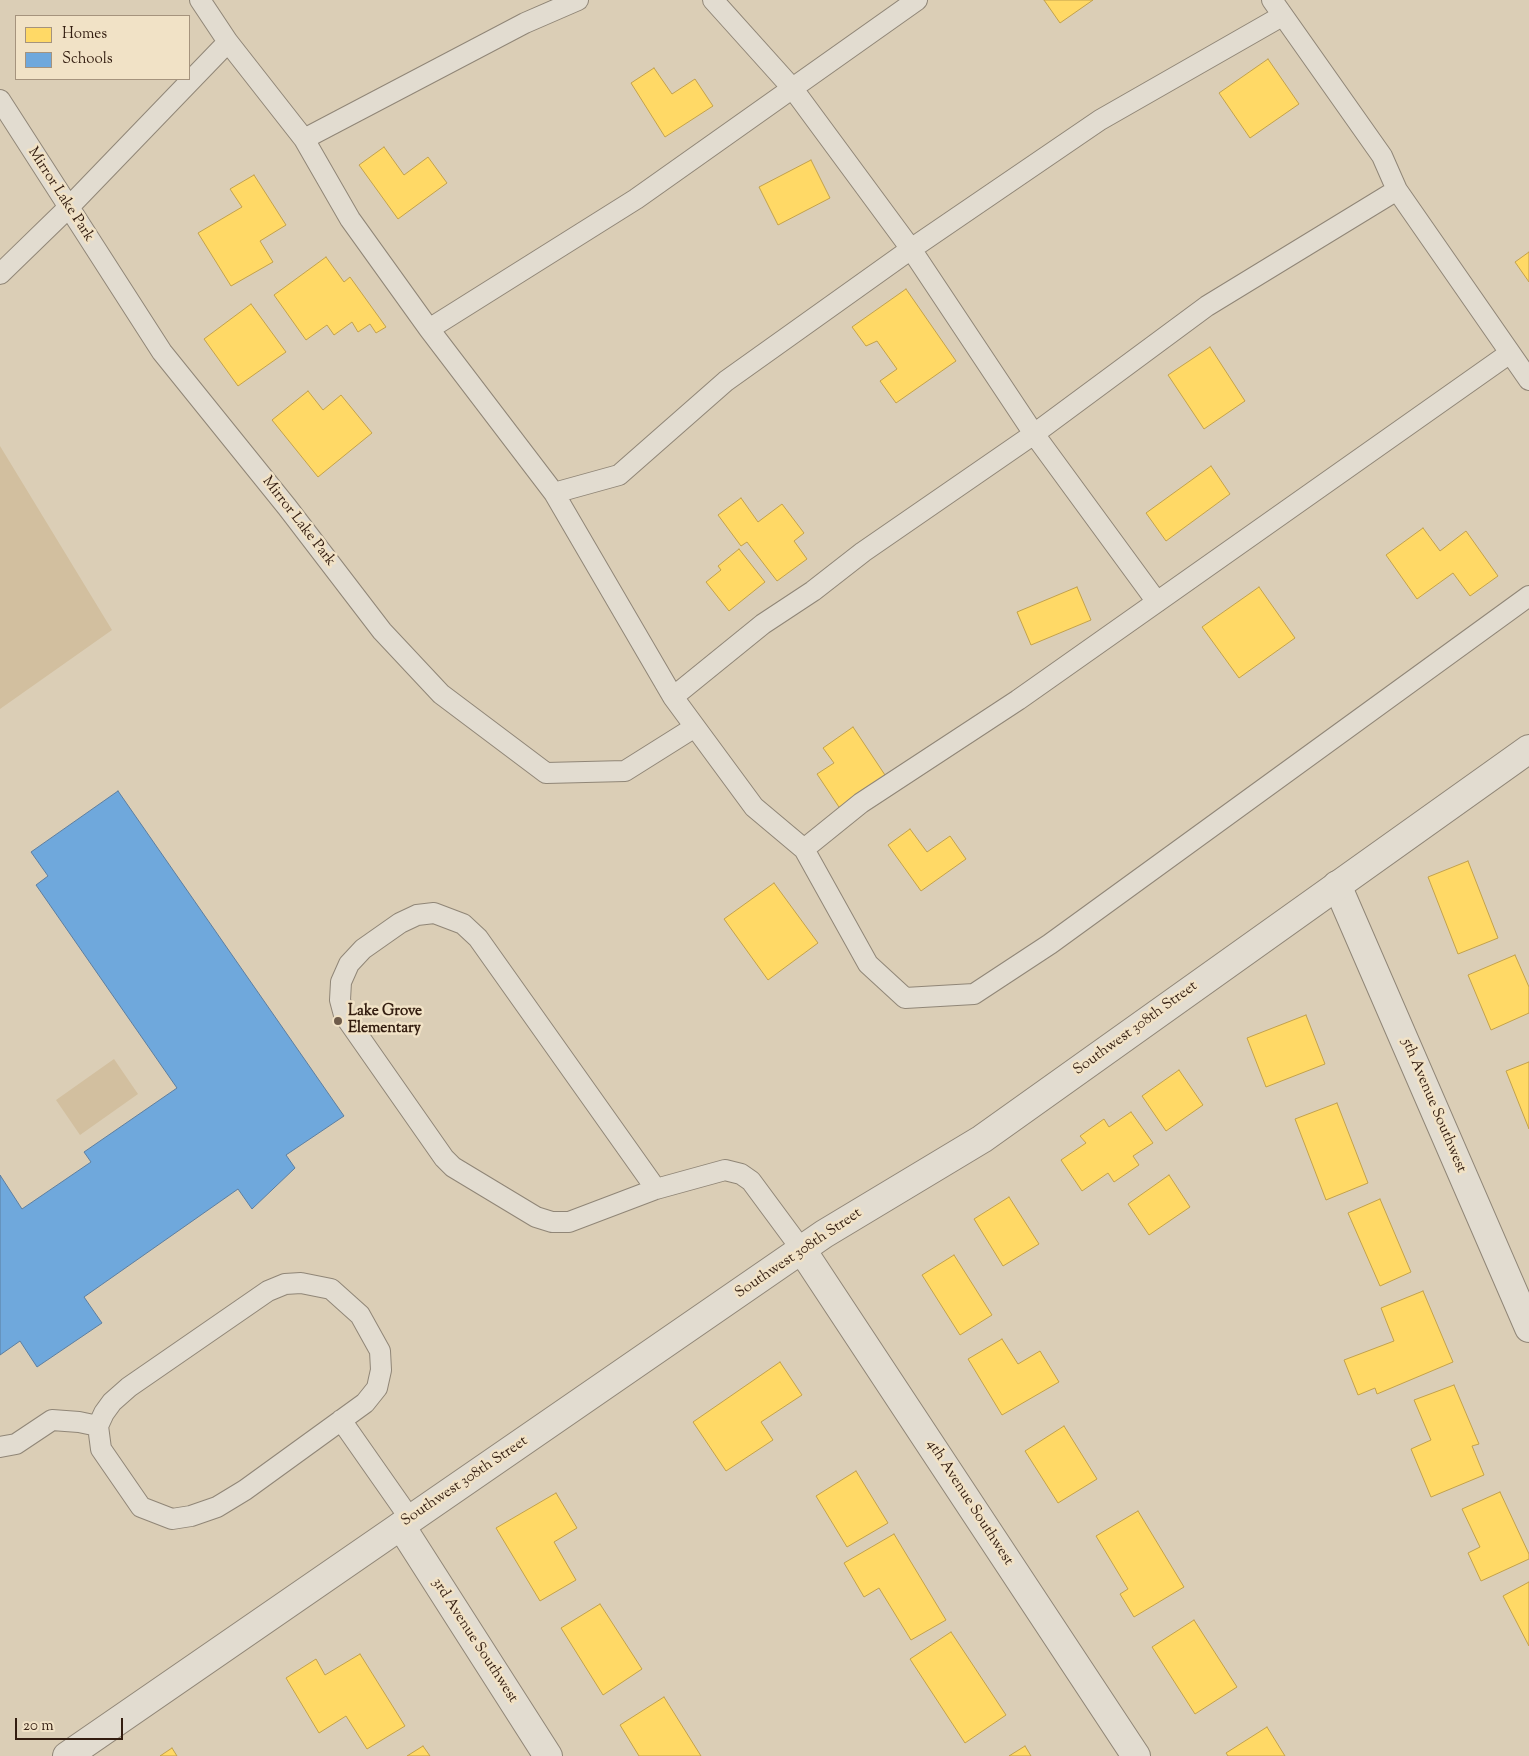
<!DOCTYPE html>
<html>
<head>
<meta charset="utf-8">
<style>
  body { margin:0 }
  #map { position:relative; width:1529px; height:1756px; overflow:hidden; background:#dbceb6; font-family:"Sorts Mill Goudy",serif }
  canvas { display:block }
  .legend { position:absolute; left:15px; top:15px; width:175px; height:65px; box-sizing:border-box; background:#f1e2c6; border:1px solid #a5937d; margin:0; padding:6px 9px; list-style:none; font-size:15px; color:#331d10 }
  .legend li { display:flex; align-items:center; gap:10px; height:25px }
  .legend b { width:25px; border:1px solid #a5937d }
  .scale { position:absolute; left:15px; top:1718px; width:108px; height:22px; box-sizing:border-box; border:2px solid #331d10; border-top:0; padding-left:6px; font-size:15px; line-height:18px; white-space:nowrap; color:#331d10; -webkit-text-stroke:4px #f1e2c6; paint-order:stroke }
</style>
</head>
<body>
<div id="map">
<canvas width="1529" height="1756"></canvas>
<ul class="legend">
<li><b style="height:14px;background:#ffd966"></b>Homes</li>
<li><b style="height:14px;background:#6fa8dc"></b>Schools</li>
</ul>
<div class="scale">20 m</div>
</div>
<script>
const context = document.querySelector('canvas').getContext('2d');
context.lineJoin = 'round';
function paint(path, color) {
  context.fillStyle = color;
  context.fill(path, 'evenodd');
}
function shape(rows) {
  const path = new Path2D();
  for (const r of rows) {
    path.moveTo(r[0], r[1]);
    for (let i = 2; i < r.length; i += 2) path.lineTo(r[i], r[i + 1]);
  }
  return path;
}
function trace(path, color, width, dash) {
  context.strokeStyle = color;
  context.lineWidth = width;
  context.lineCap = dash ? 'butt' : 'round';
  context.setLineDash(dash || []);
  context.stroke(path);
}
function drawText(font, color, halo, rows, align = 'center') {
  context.font = font + ' "Sorts Mill Goudy",serif';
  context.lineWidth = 5;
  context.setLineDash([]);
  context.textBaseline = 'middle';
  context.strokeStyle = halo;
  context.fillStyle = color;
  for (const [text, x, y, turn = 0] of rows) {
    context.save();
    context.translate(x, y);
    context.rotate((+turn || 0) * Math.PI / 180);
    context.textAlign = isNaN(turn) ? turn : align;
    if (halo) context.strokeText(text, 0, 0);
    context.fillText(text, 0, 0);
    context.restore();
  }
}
const green = shape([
  [0,446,112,630,0,709],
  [114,1059,138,1094,80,1135,56,1100]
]);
const homes = shape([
  [1044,0,1093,0,1060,23,1044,0],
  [1268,59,1299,104,1250,138,1219,93,1268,59],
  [654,68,672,94,695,79,713,106,665,137,631,83,654,68],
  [384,147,404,175,428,157,447,183,398,219,359,165,384,147],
  [811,160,830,198,778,225,759,187,811,160],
  [254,175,286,225,260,241,273,262,231,286,198,233,242,207,230,189,254,175],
  [1529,252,1529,282,1515,262,1529,252],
  [326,257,344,282,350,277,386,327,376,333,370,324,358,332,352,322,334,335,327,325,306,340,274,295,326,257],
  [906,289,956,361,896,403,880,381,897,369,877,341,866,346,852,327,906,289],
  [251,304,286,352,238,386,204,339,251,304],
  [1210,347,1245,401,1204,429,1168,375,1210,347],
  [308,391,323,410,341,395,372,433,318,477,272,420,308,391],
  [1211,466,1230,494,1166,541,1146,513,1211,466],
  [741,498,758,522,782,504,804,533,794,541,807,559,777,581,747,542,741,546,718,515,741,498],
  [1423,528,1440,551,1466,531,1498,576,1470,596,1453,573,1417,599,1386,555,1423,528],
  [739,549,765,582,729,611,706,582,721,570,718,566,739,549],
  [1077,587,1091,620,1031,645,1017,612,1077,587],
  [1259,587,1295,638,1239,678,1202,627,1259,587],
  [853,727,887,778,841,810,817,774,834,763,823,748,853,727],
  [910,829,927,852,950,836,966,859,921,891,888,845,910,829],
  [1468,861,1498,938,1458,954,1428,877,1468,861],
  [774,883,818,943,768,980,724,919,774,883],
  [1515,955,1529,987,1529,1013,1491,1030,1468,975,1515,955],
  [1306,1015,1325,1064,1266,1087,1247,1038,1306,1015],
  [1529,1062,1529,1129,1506,1071,1529,1062],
  [1179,1070,1203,1105,1166,1131,1142,1096,1179,1070],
  [1337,1103,1368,1183,1326,1200,1295,1119,1337,1103],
  [1131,1112,1153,1143,1133,1156,1139,1165,1114,1182,1108,1173,1082,1191,1061,1160,1086,1143,1080,1136,1104,1119,1109,1127,1131,1112],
  [1169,1175,1190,1207,1149,1235,1128,1204,1169,1175],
  [1009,1197,1039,1244,1003,1266,974,1219,1009,1197],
  [1380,1199,1411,1272,1380,1286,1348,1213,1380,1199],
  [954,1255,992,1315,960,1335,922,1275,954,1255],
  [1423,1291,1453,1362,1377,1394,1375,1388,1358,1395,1344,1360,1394,1341,1381,1308,1423,1291],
  [1002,1339,1018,1364,1040,1351,1059,1382,1002,1415,968,1359,1002,1339],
  [780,1362,802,1395,761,1422,773,1440,726,1471,693,1422,780,1362],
  [1454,1385,1479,1444,1472,1446,1484,1475,1431,1497,1411,1449,1431,1440,1414,1400,1454,1385],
  [1064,1426,1097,1479,1058,1503,1025,1451,1064,1426],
  [856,1471,888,1523,847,1547,816,1496,856,1471],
  [1500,1492,1529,1554,1529,1559,1481,1581,1468,1553,1480,1547,1462,1509,1500,1492],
  [556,1493,577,1528,554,1542,576,1580,540,1601,496,1528,556,1493],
  [1138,1511,1184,1587,1134,1617,1120,1594,1128,1589,1096,1536,1138,1511],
  [894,1534,946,1620,911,1640,879,1588,864,1597,844,1563,894,1534],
  [1529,1582,1529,1646,1503,1596,1529,1582],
  [600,1604,642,1669,603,1695,561,1628,600,1604],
  [1194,1620,1237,1687,1195,1714,1152,1647,1194,1620],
  [951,1632,1006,1715,965,1743,910,1659,951,1632],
  [360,1654,405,1726,367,1749,346,1716,319,1733,286,1678,316,1659,325,1675,360,1654],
  [664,1697,701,1756,639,1756,620,1725,664,1697],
  [1267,1727,1285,1756,1228,1756,1226,1753,1267,1727],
  [423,1746,430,1756,407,1756,423,1746],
  [1025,1746,1031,1756,1009,1756,1025,1746],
  [172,1748,177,1756,160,1756,172,1748]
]);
const schools = shape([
  [118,791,344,1116,286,1155,295,1168,252,1209,238,1189,84,1297,102,1323,37,1367,20,1341,0,1355,0,1175,22,1209,91,1162,84,1152,177,1088,36,885,48,876,31,852,118,791]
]);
const service = shape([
  [200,0,228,42,304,139,350,219,429,329,554,493,673,697,754,807,804,849,868,964,905,998,974,994,1050,944,1529,596],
  [713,0,793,89,911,249,1034,434,1157,602],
  [1272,0,1382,156,1397,190,1529,380],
  [0,100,162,352,287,507,382,631,441,694,546,773,625,771,695,727],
  [304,139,525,23,578,0],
  [0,274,68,208,228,42],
  [429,329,636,199,917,0],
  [554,493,619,475,726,381,911,249,1100,120,1282,16],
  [673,697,763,624,813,591,863,552,1034,434,1207,306,1397,190],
  [804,849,861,803,1018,700,1510,353],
  [656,1189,478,938,463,924,434,913,417,915,400,923,363,949,349,964,341,982,340,1000,344,1015,444,1158,453,1167,536,1217,552,1222,569,1222,656,1189,725,1170,741,1174,751,1181,802,1250],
  [301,1283,331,1289,360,1315,380,1351,381,1370,377,1388,365,1403,245,1490,217,1507,191,1516,172,1519,141,1507,101,1449,98,1426,104,1413,112,1402,129,1387,268,1291,285,1284,301,1283],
  [341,1420,411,1520],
  [0,1447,16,1444,52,1420,79,1422,98,1426]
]);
const minor = shape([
  [1337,885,1529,1328],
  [802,1250,1136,1756],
  [401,1526,548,1756]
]);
const tertiary = shape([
  [67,1756,824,1234,982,1139,1529,749]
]);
const markers = [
  [338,1021,5,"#6e5b4a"]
];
const streetNames = [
  ["Mirror Lake Park",60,195,57],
  ["Mirror Lake Park",298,522,52],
  ["Southwest 308th Street",1136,1029,-36],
  ["5th Avenue Southwest",1433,1106,67],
  ["Southwest 308th Street",799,1254,-34],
  ["Southwest 308th Street",465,1482,-34],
  ["4th Avenue Southwest",969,1503,57],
  ["3rd Avenue Southwest",474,1641,57]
];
const poiNames = [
  ["Lake Grove",348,1012],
  ["Elementary",348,1029]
];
paint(green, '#d2bf9f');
paint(homes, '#ffd966');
trace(homes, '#c2a14c', 1);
paint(schools, '#6fa8dc');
trace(schools, '#5d7e9f', 1);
trace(service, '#908677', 22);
trace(minor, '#908677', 30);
trace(tertiary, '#908677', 30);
trace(service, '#e2dcd0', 20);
trace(minor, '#e2dcd0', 28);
trace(tertiary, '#e2dcd0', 28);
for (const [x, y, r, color] of markers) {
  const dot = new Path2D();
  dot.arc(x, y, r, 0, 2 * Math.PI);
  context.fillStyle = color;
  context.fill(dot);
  trace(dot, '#f1e2c6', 2);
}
drawText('15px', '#331d10', '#f1e2c6', streetNames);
drawText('bold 15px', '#331d10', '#f1e2c6', poiNames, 'left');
</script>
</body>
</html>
